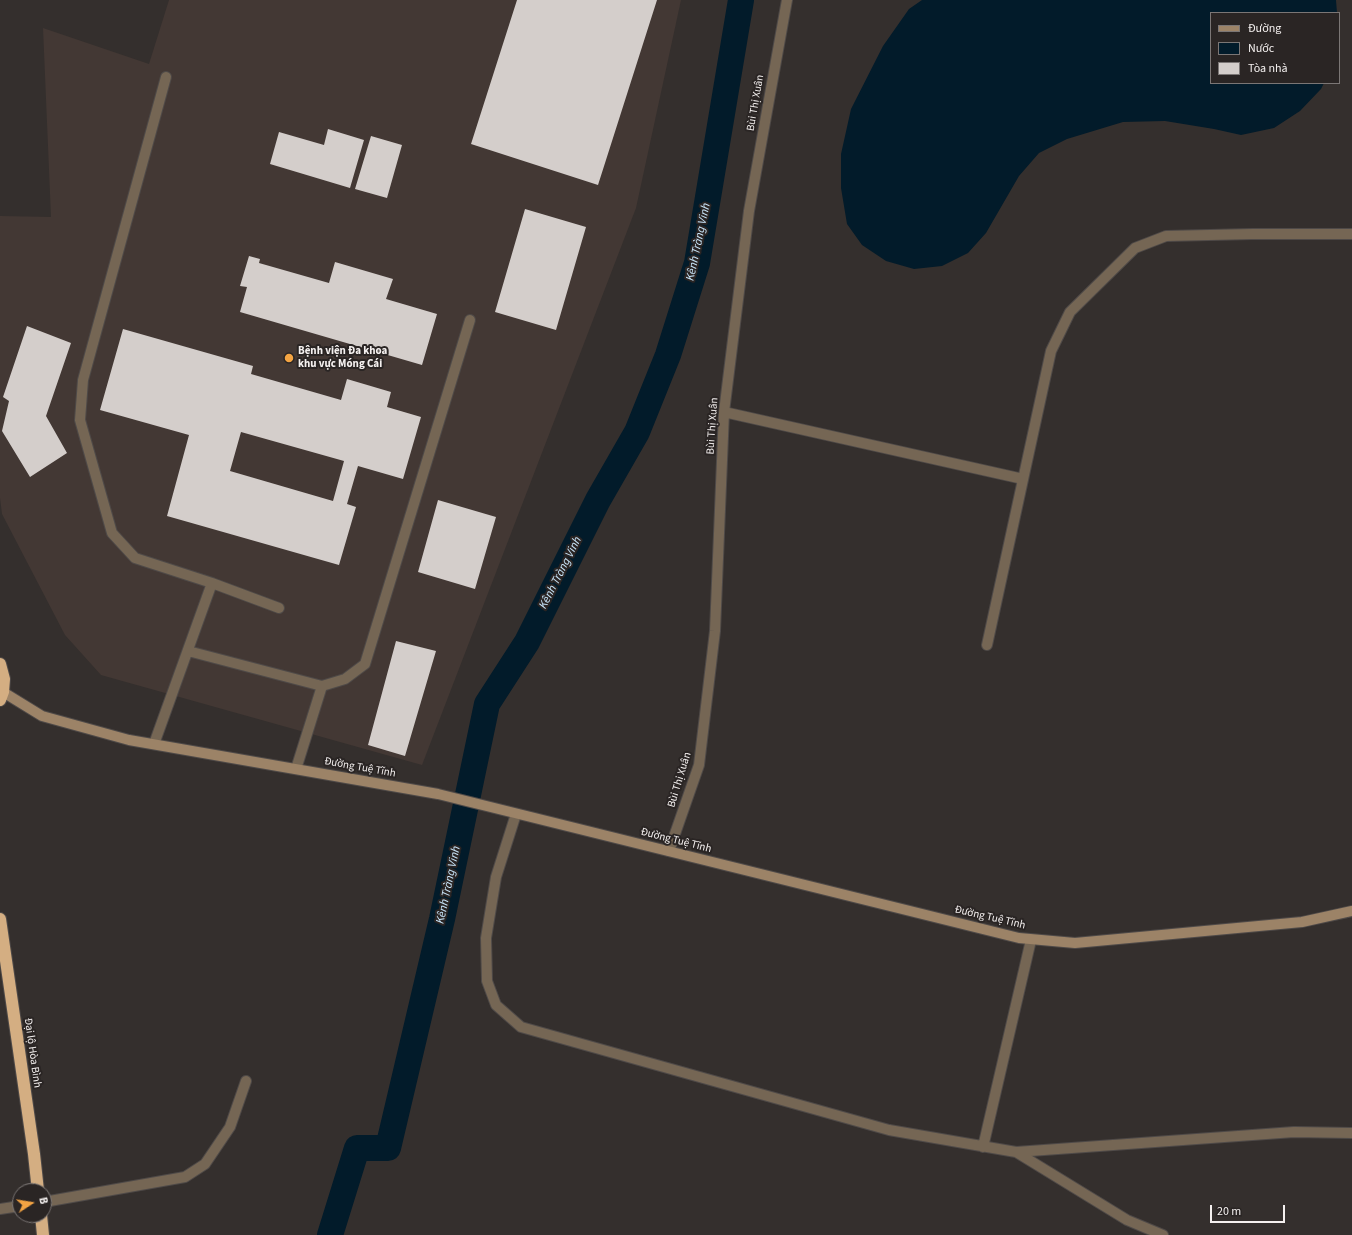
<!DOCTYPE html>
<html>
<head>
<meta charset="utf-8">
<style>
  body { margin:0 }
  #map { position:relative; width:1352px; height:1235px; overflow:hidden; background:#342f2d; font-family:"Source Sans 3",sans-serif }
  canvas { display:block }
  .legend { position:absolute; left:1210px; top:12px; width:130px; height:72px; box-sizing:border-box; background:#2a2524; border:1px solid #7b7675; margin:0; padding:5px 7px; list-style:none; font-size:12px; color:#f4f0ef }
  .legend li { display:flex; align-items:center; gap:8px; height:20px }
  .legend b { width:20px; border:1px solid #7b7675 }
  .north { position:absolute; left:12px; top:1183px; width:40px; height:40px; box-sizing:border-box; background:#2a2524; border:1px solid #7b7675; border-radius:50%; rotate:78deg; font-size:11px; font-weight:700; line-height:16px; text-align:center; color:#f4f0ef }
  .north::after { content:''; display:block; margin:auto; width:14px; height:18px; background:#f4a443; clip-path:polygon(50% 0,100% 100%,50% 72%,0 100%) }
  .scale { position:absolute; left:1210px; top:1205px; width:75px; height:18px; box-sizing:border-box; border:2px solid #f4f0ef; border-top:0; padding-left:5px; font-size:12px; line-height:14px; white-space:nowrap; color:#f4f0ef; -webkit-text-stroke:3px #2a2524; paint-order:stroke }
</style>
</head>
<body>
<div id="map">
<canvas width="1352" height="1235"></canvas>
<ul class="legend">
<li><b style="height:5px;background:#9c8367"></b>Đường</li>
<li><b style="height:11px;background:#021b2a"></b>Nước</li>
<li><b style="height:11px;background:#d4cecb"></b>Tòa nhà</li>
</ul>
<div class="north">B</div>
<div class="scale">20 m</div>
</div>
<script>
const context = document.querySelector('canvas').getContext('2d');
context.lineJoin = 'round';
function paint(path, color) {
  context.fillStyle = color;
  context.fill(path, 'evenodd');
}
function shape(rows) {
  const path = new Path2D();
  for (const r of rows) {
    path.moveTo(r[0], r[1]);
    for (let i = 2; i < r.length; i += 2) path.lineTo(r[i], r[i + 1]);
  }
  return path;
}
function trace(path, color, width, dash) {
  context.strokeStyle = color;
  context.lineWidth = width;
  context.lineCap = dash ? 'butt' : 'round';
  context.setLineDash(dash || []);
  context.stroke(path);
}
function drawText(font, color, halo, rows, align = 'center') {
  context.font = font + ' "Source Sans 3",sans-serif';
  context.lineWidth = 4;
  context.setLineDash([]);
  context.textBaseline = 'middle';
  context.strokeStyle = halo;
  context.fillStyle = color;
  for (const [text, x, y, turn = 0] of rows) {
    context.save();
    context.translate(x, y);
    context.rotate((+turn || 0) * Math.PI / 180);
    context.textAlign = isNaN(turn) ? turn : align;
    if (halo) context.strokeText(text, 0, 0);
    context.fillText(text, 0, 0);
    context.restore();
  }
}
const built = shape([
  [169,0,681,0,636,208,422,765,101,675,65,635,2,514,0,498,0,216,51,217,43,28,149,64]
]);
const water = shape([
  [922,0,1336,0,1337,13,1211,13,1211,83,1324,83,1321,89,1300,111,1274,128,1241,135,1214,129,1165,121,1123,122,1067,139,1039,153,1019,176,986,233,968,253,942,266,914,269,886,261,862,245,847,224,841,188,841,154,851,109,883,46,909,9]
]);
const canal = shape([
  [330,1235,357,1148,388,1148,442,919,487,704,527,642,598,500,637,432,668,355,697,263,741,0]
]);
const building = shape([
  [517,0,657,0,598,185,471,144],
  [328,129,364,140,350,188,270,164,279,132,324,145],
  [371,136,402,145,387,198,355,189],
  [525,209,586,227,556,330,495,312],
  [249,256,260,259,259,263,329,283,335,262,393,279,386,299,437,314,422,365,240,312,247,287,240,286],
  [27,326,71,343,46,416,67,453,30,477,2,431,9,401,3,397],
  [123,329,253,366,251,374,341,400,347,379,391,392,387,407,421,417,403,479,358,466,347,504,356,507,339,565,167,516,189,435,100,410],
  [241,432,344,461,333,501,230,471],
  [438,500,496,517,475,589,418,572],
  [396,641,436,651,405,756,368,745]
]);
const lane = shape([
  [166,77,83,380,80,420,112,533,135,558,212,583,279,608],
  [188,651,322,686],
  [154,744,212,583],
  [296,769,322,686,345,679,365,664,470,320]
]);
const street = shape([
  [724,412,1023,479],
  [987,645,1051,351,1070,312,1135,248,1166,236,1252,234,1352,234],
  [516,814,496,877,486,938,487,981,496,1005,521,1027,889,1130,1016,1152,1294,1132,1352,1133],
  [669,851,699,765,715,631,724,412,749,211,787,0],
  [983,1147,1031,940],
  [1016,1152,1127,1220,1163,1235],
  [44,1202,185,1177,205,1164,230,1127,246,1081],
  [0,1209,20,1206]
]);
const secondary = shape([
  [3,692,42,716,129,740,438,794,1019,938,1075,943,1302,922,1352,911]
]);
const highway = shape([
  [0,664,4,679,3,692,0,700],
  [0,919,34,1154,38,1191],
  [41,1215,43,1235]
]);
const markers = [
  [289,358,5,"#f4a443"]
];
const streetNames = [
  ["Bùi Thị Xuân",756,103,-80],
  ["Bùi Thị Xuân",713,426,-86],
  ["Đường Tuệ Tĩnh",360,768,10],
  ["Bùi Thị Xuân",680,780,-73],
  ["Đường Tuệ Tĩnh",676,841,14],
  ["Đường Tuệ Tĩnh",990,918,13],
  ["Đại lộ Hòa Bình",32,1053,82]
];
const poiNames = [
  ["Bệnh viện Đa khoa",298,352],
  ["khu vực Móng Cái",298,365]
];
const waterNames = [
  ["Kênh Tràng Vinh",699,242,-78],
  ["Kênh Tràng Vinh",561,573,-63],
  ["Kênh Tràng Vinh",449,885,-78]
];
paint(built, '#433834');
paint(water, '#021b2a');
trace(canal, '#021b2a', 26);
paint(building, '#d4cecb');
trace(lane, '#4f4a48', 12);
trace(street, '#4f4a48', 12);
trace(secondary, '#4f4a48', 12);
trace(highway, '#4f4a48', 14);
trace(lane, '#756654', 10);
trace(street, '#756654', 10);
trace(secondary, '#9c8367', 10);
trace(highway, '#d4ae82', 12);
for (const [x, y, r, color] of markers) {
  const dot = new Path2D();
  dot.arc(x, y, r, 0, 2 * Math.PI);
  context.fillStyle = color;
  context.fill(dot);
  trace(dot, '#2a2524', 1.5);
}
drawText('11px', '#f4f0ef', '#2a2524', streetNames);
drawText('bold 11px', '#f4f0ef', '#2a2524', poiNames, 'left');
drawText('italic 12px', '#c9e6fa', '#2a2524', waterNames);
</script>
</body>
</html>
